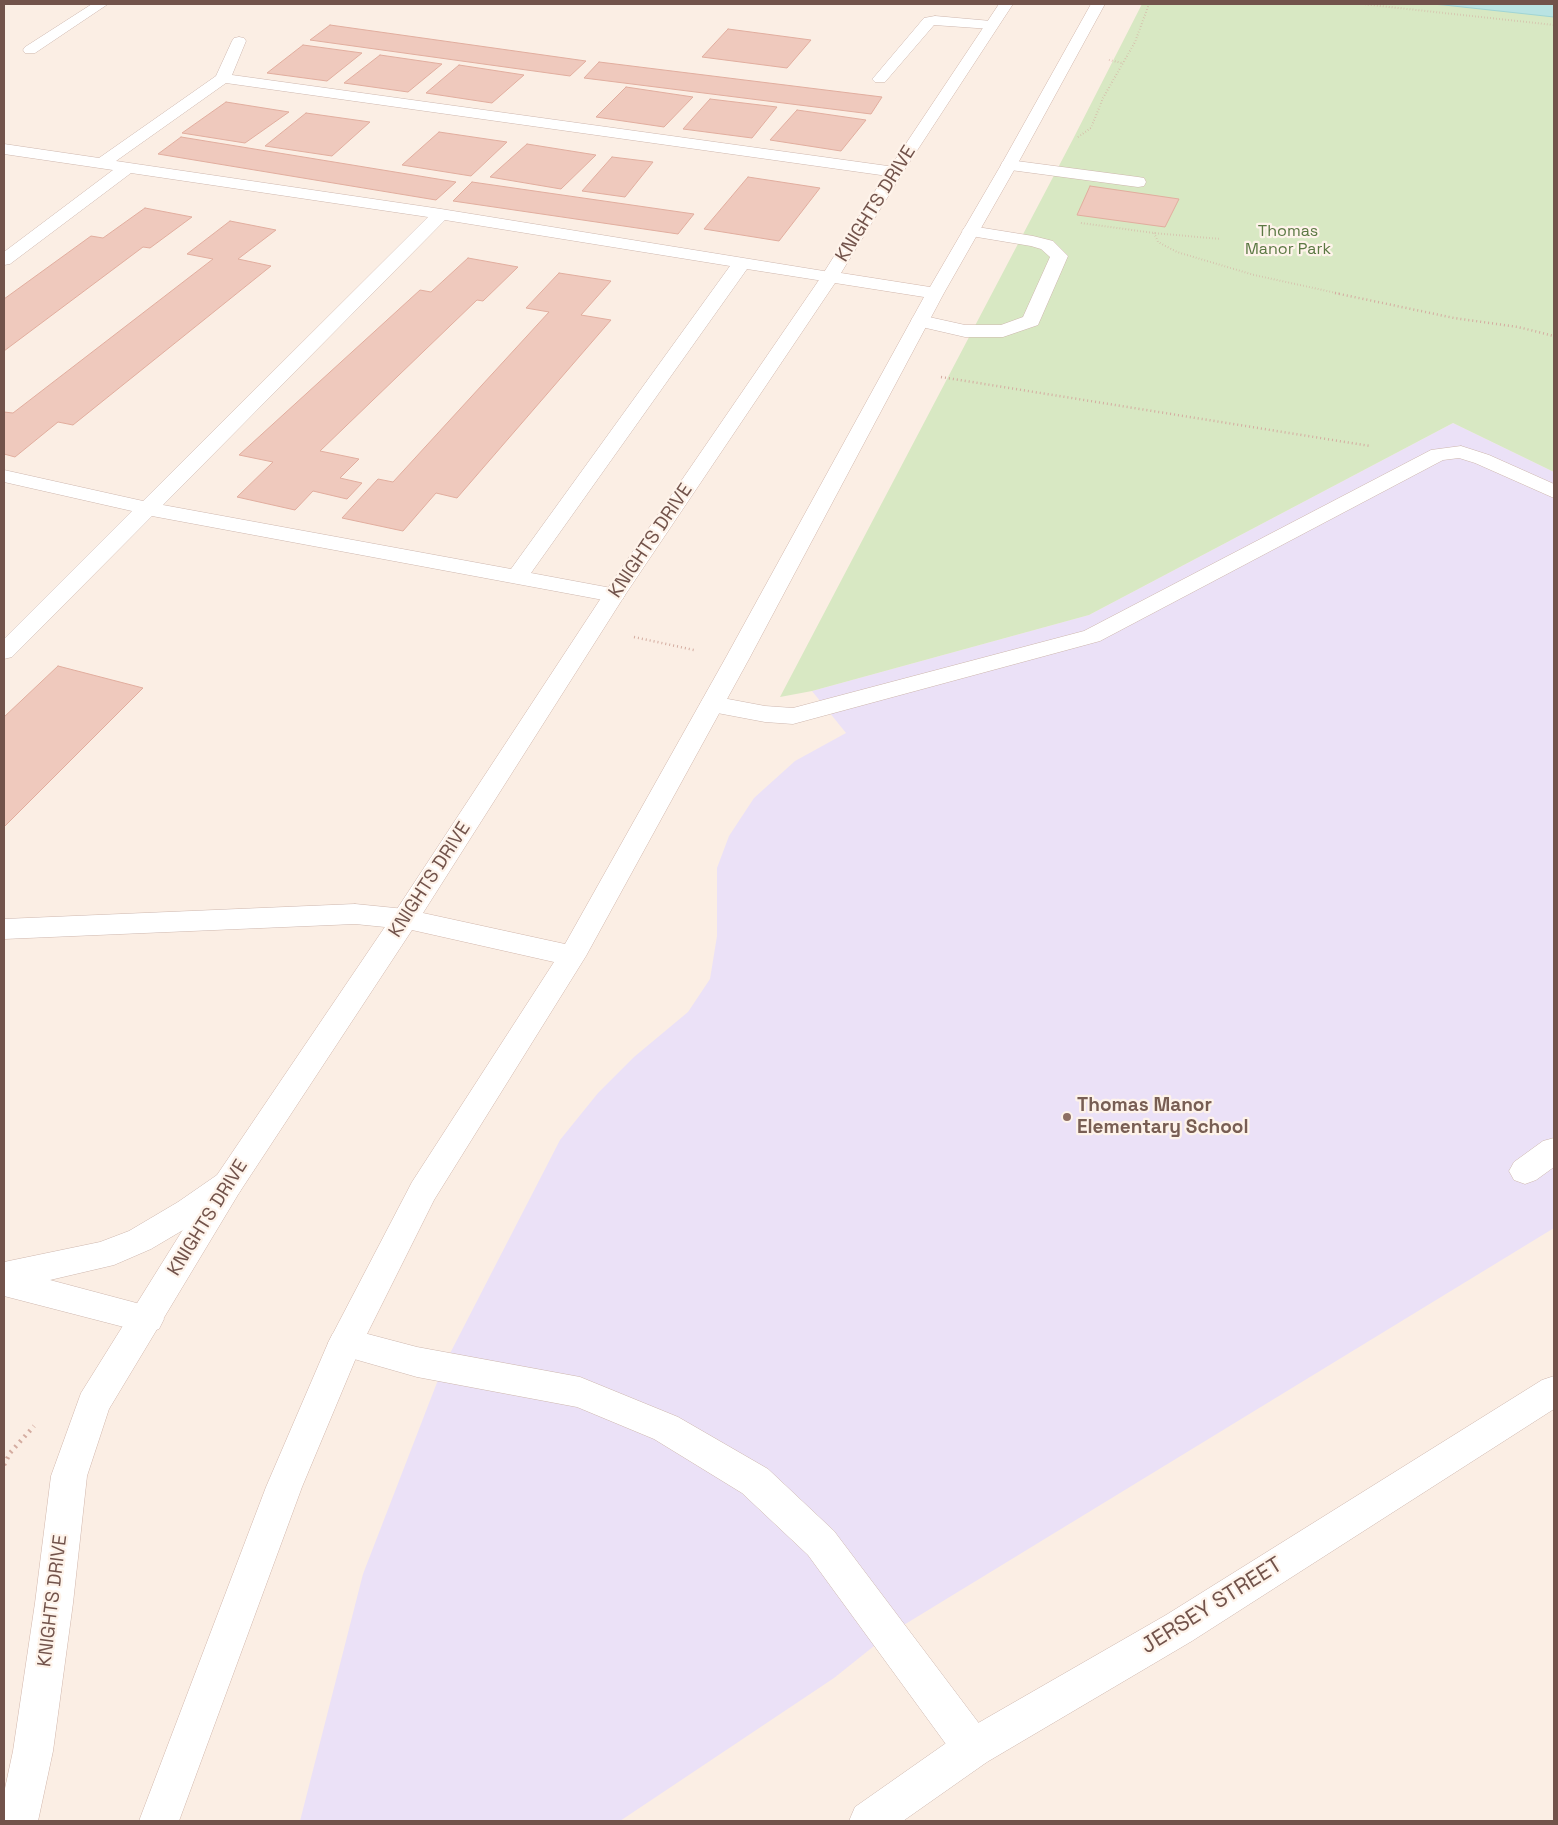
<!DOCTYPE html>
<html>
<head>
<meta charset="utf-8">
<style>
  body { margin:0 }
  #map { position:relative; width:1558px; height:1825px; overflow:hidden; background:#fbeee4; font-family:"Space Grotesk",sans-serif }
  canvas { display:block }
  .frame { position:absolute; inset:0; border:5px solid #72534b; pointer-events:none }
</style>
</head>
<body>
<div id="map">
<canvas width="1558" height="1825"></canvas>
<div class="frame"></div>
</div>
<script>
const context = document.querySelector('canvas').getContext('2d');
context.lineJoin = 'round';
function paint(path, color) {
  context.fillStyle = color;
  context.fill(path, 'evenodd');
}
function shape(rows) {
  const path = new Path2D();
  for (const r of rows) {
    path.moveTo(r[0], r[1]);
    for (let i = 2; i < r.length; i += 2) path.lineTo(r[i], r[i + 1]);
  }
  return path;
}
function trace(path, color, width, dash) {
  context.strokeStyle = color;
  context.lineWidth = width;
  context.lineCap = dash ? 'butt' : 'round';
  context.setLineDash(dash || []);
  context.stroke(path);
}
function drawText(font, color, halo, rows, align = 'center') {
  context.font = font + ' "Space Grotesk",sans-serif';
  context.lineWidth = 4.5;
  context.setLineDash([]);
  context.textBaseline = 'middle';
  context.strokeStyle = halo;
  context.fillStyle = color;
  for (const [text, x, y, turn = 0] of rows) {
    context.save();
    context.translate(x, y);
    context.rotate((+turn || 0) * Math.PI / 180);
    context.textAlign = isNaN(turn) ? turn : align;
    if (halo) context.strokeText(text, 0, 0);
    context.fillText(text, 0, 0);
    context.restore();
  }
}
const education = shape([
  [1453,423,1554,472,1554,1228,889,1634,834,1678,620,1821,300,1821,363,1574,443,1367,560,1140,598,1093,634,1057,688,1012,710,979,717,936,717,868,729,836,754,798,795,761,846,733,812,691,1089,615]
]);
const green = shape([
  [1142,4,1554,4,1554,472,1453,423,1089,615,812,691,780,697,1072,141]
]);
const water = shape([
  [1431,4,1554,4,1554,17,1444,5,1431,4]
]);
const building = shape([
  [330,25,586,61,570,76,310,40,330,25],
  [728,29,811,40,787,68,702,57,728,29],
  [303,45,362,53,327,81,267,73,303,45],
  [380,55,442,64,408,92,344,83,380,55],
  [599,62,882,97,871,114,584,78,599,62],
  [459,65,524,75,492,103,426,93,459,65],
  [626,87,693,97,664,127,596,117,626,87],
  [710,99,777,107,752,138,683,129,710,99],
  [226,102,289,112,245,143,182,133,226,102],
  [797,110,866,120,841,151,770,140,797,110],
  [306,113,370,122,332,156,265,146,306,113],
  [439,132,507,142,471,176,402,165,439,132],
  [181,137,456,182,436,200,158,154,181,137],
  [527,144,596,155,561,189,490,177,527,144],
  [612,157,653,162,625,197,582,191,612,157],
  [748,177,820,188,779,241,704,229,748,177],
  [472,182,694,214,678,234,453,201,472,182],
  [1090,186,1179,199,1165,227,1077,215,1090,186],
  [145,208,192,217,150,248,143,247,4,351,4,299,91,236,103,238,145,208],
  [230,221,276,230,238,259,271,266,73,425,58,422,15,457,4,454,4,412,13,413,213,259,187,254,230,221],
  [468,258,518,267,483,301,477,300,320,451,359,459,340,478,362,483,347,499,313,491,295,510,237,497,273,462,239,455,420,290,431,292,468,258],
  [559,273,611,281,581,315,611,320,457,498,436,493,403,531,342,518,378,479,393,482,549,312,526,308,559,273],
  [58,666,143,688,4,827,4,717,58,666]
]);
const pathFar2 = shape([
  [1362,4,1554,25],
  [1109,60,1122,63],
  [1078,137,1091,128,1103,98,1135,42,1149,4],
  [1081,223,1154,233,1220,239],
  [1154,233,1158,242,1177,252,1254,275,1341,294]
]);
const pathFar1 = shape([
  [1335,293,1454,318,1518,327,1554,336],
  [941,377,1370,446],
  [634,637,694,650]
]);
const path = shape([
  [4,1465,10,1453,34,1426]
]);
const lane = shape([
  [935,16,991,21,996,22,998,25,996,28,991,29,934,25,885,82,875,82,872,79,875,76,924,18,935,16],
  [239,37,244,38,246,41,232,75,895,167,901,168,903,172,901,176,895,177,226,83,116,161,441,209,836,273,839,277,836,281,830,282,747,269,531,573,622,590,625,595,622,600,614,602,152,516,12,657,4,659,4,639,132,511,4,482,4,470,143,501,428,217,131,173,10,264,4,265,4,252,113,170,4,154,4,144,99,158,216,76,232,41,234,38,239,37],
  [445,220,730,266,511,569,163,505,445,220],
  [1009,160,1138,177,1144,178,1146,182,1144,186,1138,187,1003,169,1001,165,1003,161,1009,160],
  [971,226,1033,236,1053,241,1068,256,1038,325,1003,337,965,337,913,325,911,321,913,317,920,315,965,325,1001,325,1023,317,1050,257,1041,249,1031,246,965,235,962,231,965,227,971,226],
  [1461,446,1489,455,1554,484,1554,498,1475,463,1459,458,1443,460,1100,641,793,724,765,722,712,712,703,709,700,704,703,699,712,696,765,706,793,708,1084,631,1431,450,1461,446],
  [355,904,405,909,415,912,419,919,415,926,405,929,355,924,4,939,4,919,355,904],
  [1554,1138,1554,1167,1536,1180,1525,1184,1514,1180,1509,1171,1514,1162,1543,1141,1554,1138],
  [345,1328,417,1347,580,1377,678,1417,768,1469,834,1531,987,1734,993,1748,987,1762,973,1768,959,1762,808,1555,742,1493,654,1439,577,1407,417,1377,333,1353,328,1343,333,1333,345,1328]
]);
const street = shape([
  [92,4,108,4,35,53,25,53,23,50,25,47,92,4],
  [228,1171,239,1175,244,1184,239,1193,200,1220,151,1249,114,1265,50,1280,159,1309,164,1319,159,1329,147,1333,4,1296,4,1262,100,1242,129,1231,178,1202,217,1175,228,1171],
  [1554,1376,1554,1409,1192,1641,987,1762,903,1821,849,1821,855,1807,959,1734,1166,1615,1542,1380,1554,1376]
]);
const secondary = shape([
  [999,4,1013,4,903,172,841,273,930,287,1001,165,1091,4,1105,4,1017,165,944,293,749,659,586,956,434,1200,361,1346,302,1487,179,1821,139,1821,266,1487,328,1343,412,1182,554,962,412,930,239,1193,109,1409,87,1476,73,1603,53,1751,38,1821,4,1821,4,1793,13,1751,35,1603,51,1476,81,1393,217,1175,395,912,603,595,821,277,887,172,999,4],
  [835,283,924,297,725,659,565,944,423,913,625,595,835,283]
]);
const markers = [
  [1067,1117,5,"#8d6e63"]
];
const farParknames = [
  ["Thomas",1288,232],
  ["Manor Park",1288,250]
];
const streetNames = [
  ["KNIGHTS DRIVE",876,204,-58],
  ["KNIGHTS DRIVE",651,541,-56],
  ["KNIGHTS DRIVE",430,880,-57],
  ["KNIGHTS DRIVE",208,1218,-58],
  ["KNIGHTS DRIVE",53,1601,-83]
];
const educationNames = [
  ["Thomas Manor",1077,1106],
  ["Elementary School",1077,1128]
];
const nearStreetnames = [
  ["JERSEY STREET",1212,1606,-32]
];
paint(education, '#ebe1f7');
paint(green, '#d8e8c3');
paint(water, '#b9e3e3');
trace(water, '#a0d5d5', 1);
paint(building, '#efc9bd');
trace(building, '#e1ad9e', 1);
trace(lane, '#ceb7ae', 1);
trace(street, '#ceb7ae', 1);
trace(secondary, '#d1b6ab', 1);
trace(pathFar2, '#d4aca0', 2, [0.5, 2.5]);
trace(pathFar1, '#d4aca0', 2.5, [1, 3]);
trace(path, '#d4aca0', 4.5, [2, 5]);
paint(lane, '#fff');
paint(street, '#fff');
paint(secondary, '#fff');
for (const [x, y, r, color] of markers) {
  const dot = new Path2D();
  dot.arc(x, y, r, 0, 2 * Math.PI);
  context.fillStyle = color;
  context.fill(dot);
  trace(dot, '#fef3ea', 2);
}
drawText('16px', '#5b7843', '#fef3ea', farParknames);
drawText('19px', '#72534b', '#fef3ea', streetNames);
drawText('bold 19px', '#785e54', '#fef3ea', educationNames, 'left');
drawText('22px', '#72534b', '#fef3ea', nearStreetnames);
</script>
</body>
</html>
